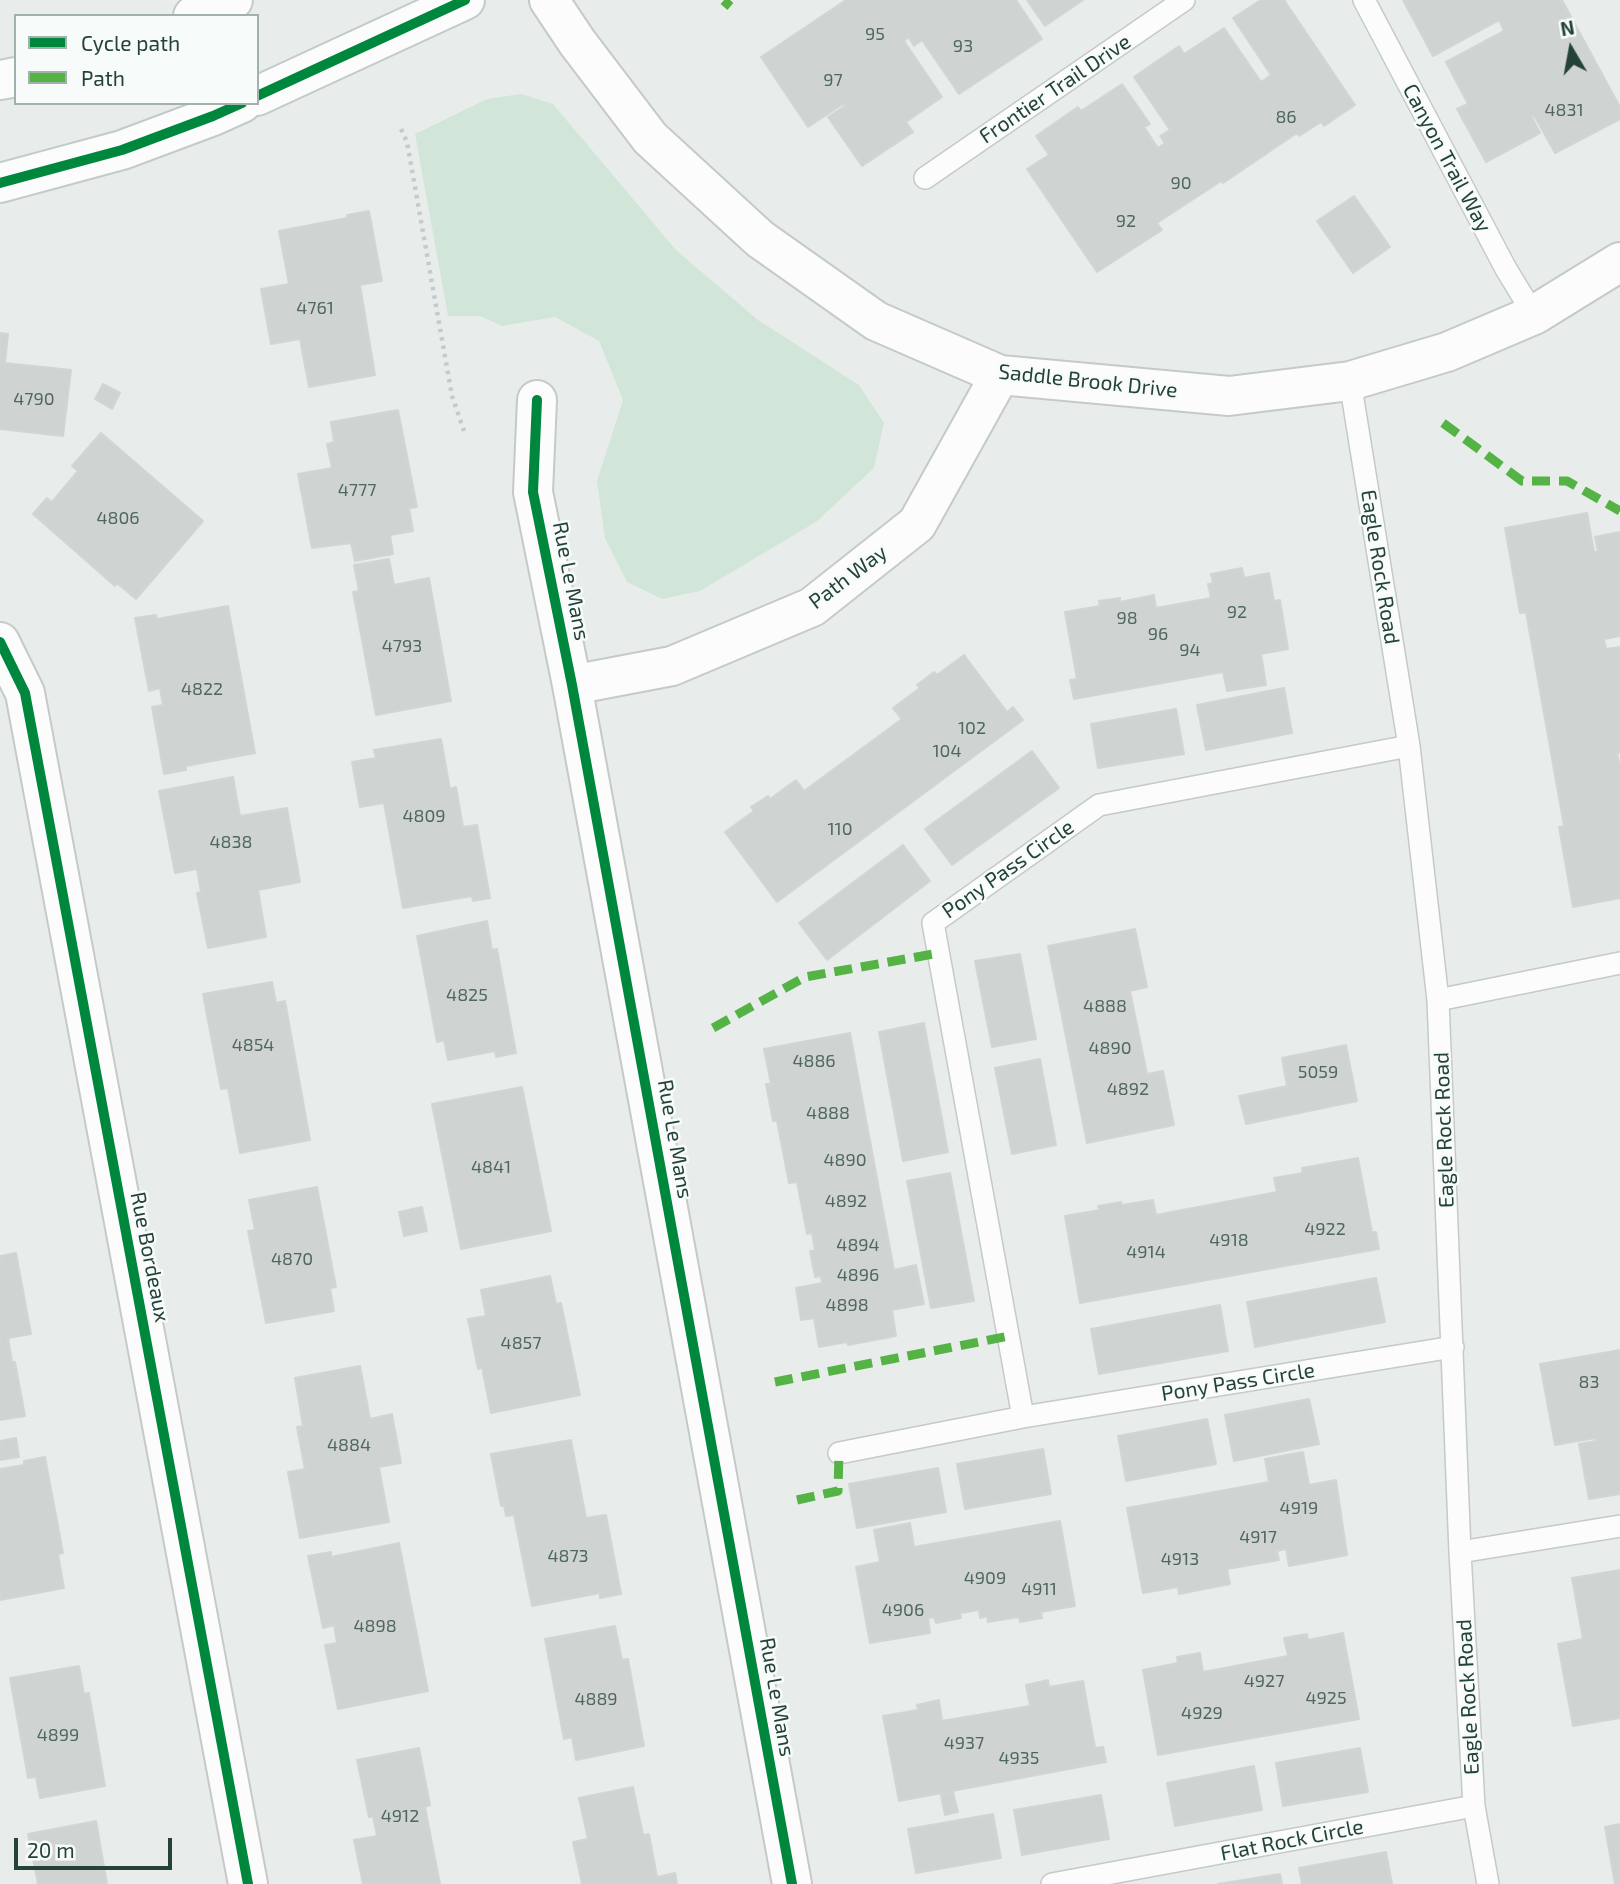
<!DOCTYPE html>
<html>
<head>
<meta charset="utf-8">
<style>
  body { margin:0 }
  #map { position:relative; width:1620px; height:1884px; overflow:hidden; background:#e8edeb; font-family:"Exo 2",sans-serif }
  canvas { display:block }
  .legend { position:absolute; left:14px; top:14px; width:245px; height:91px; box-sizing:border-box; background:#f7fbf9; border:2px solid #a3b1ad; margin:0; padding:9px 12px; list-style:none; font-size:21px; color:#24423a }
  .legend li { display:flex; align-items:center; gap:14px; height:35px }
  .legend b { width:35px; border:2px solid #a3b1ad }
  .north { position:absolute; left:1536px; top:14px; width:70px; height:70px; -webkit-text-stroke:5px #f7fbf9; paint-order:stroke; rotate:350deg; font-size:19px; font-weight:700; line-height:28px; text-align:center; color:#24423a }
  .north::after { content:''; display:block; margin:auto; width:24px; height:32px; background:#24423a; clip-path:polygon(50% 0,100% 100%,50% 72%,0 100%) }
  .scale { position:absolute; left:14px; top:1838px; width:158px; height:32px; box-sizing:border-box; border:4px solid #24423a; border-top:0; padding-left:9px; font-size:21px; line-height:24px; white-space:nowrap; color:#24423a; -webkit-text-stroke:5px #f7fbf9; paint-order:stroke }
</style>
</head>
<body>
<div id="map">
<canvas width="1620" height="1884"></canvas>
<ul class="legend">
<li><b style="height:9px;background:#00873e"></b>Cycle path</li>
<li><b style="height:9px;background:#55b346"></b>Path</li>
</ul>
<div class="north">N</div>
<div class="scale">20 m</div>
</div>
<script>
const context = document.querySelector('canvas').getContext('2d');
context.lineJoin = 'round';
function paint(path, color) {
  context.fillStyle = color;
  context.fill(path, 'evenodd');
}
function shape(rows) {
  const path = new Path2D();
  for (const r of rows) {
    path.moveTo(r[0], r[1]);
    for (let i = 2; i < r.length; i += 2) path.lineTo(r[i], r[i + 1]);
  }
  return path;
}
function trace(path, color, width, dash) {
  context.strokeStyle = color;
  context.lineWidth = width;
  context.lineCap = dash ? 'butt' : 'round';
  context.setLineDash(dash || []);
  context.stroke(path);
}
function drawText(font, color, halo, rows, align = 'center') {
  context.font = font + ' "Exo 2",sans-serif';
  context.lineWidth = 5;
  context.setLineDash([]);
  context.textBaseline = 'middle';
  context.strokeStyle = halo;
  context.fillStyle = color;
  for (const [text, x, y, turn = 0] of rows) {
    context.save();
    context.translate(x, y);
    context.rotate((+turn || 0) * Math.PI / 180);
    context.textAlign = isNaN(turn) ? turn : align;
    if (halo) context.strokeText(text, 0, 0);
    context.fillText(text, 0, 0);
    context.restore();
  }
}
const green = shape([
  [521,94,553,104,676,250,758,320,859,385,884,423,874,468,816,522,700,591,662,599,627,582,605,538,597,481,623,400,599,341,555,317,502,326,480,316,448,316,415,134,487,99]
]);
const building = shape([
  [846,0,1016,0,1042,39,959,94,922,40,914,46,909,37,904,41,942,97,906,122,913,132,862,166,828,117,845,106,843,104,808,127,761,57,846,0],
  [1027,0,1083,0,1045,26,1027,0],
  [1261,0,1284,0,1355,105,1324,126,1321,122,1299,136,1297,133,1223,183,1221,181,1157,223,1162,230,1097,272,1027,169,1049,155,1036,136,1078,107,1081,111,1122,84,1150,124,1144,127,1158,148,1165,143,1160,136,1170,130,1134,77,1179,46,1184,54,1224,28,1261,82,1271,75,1233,18,1261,0],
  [1403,0,1562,0,1620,107,1620,119,1555,153,1534,115,1532,117,1540,133,1486,162,1457,109,1468,104,1446,62,1504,31,1499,20,1433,56,1403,0],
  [1354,196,1390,247,1353,273,1317,221,1354,196],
  [369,211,382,281,360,285,375,375,309,387,300,339,271,344,261,289,289,284,279,231,347,218,347,215,369,211],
  [0,333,8,334,5,363,71,370,63,436,0,429,0,333],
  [103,384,120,393,112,409,95,399,103,384],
  [398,410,417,507,409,508,413,531,390,535,393,554,355,561,351,543,312,548,298,474,332,468,327,444,334,442,331,422,398,410],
  [101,433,203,521,136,599,117,583,115,586,33,514,47,498,52,502,78,471,72,466,101,433],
  [1587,513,1594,552,1598,552,1595,537,1620,532,1620,636,1604,639,1606,649,1620,647,1620,753,1617,753,1620,768,1620,898,1573,907,1559,827,1564,826,1526,612,1520,613,1505,528,1587,513],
  [389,559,394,585,429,578,451,701,376,715,353,592,359,591,354,565,389,559],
  [1242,568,1244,578,1269,573,1274,601,1280,600,1288,649,1261,654,1266,685,1227,691,1223,672,1074,699,1070,680,1077,679,1065,612,1100,606,1099,601,1120,598,1120,602,1154,595,1156,608,1211,598,1208,584,1213,583,1211,574,1242,568],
  [228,606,255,753,186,766,186,770,164,774,152,707,163,705,160,688,149,691,135,618,156,615,157,619,228,606],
  [964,655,1007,712,1013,707,1023,720,777,902,725,832,754,811,751,807,768,796,770,799,796,780,804,791,902,719,893,708,920,688,917,685,934,672,937,675,964,655],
  [1284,688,1292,733,1206,750,1197,705,1284,688],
  [1176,709,1184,754,1098,768,1091,724,1176,709],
  [441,739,450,789,456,787,463,827,477,825,490,898,473,901,472,896,403,908,384,803,360,807,352,762,376,758,374,750,441,739],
  [1032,751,1059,788,952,865,925,829,1032,751],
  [233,777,240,816,287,808,300,882,258,890,266,937,208,948,197,893,201,892,197,869,175,873,159,791,233,777],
  [903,845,930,881,827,960,799,923,903,845],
  [487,921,492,950,497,949,516,1053,496,1057,495,1051,448,1060,444,1040,437,1042,417,936,487,921],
  [1135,929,1147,987,1130,991,1147,1074,1163,1071,1174,1125,1087,1143,1048,946,1135,929],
  [1020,954,1036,1039,992,1047,975,961,1020,954],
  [272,982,276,1003,285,1001,310,1140,240,1153,228,1088,221,1089,203,994,272,982],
  [924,1023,948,1152,903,1161,879,1032,924,1023],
  [850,1033,894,1270,916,1265,924,1304,892,1310,896,1336,848,1345,847,1342,819,1347,814,1318,801,1320,796,1288,822,1283,821,1276,815,1277,810,1251,815,1251,812,1233,807,1234,797,1182,789,1183,777,1121,773,1121,766,1084,771,1084,764,1049,850,1033],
  [1346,1045,1357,1101,1246,1124,1239,1096,1287,1086,1282,1058,1346,1045],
  [1040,1059,1056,1145,1012,1154,995,1068,1040,1059],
  [522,1087,551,1231,461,1249,432,1104,522,1087],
  [1358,1158,1372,1232,1376,1232,1379,1249,1080,1303,1065,1216,1100,1210,1098,1206,1121,1202,1122,1205,1153,1200,1156,1215,1277,1192,1274,1178,1303,1173,1302,1168,1358,1158],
  [950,1173,974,1301,931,1308,907,1181,950,1173],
  [317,1187,336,1287,330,1288,334,1311,266,1323,248,1231,255,1230,249,1200,317,1187],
  [422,1207,427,1231,404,1236,399,1212,422,1207],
  [16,1253,31,1334,8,1338,12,1362,15,1362,25,1416,0,1420,0,1256,16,1253],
  [550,1276,556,1304,561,1303,580,1395,491,1413,482,1367,478,1369,468,1319,486,1316,481,1290,550,1276],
  [1376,1278,1385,1322,1255,1347,1247,1302,1376,1278],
  [1220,1305,1228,1351,1099,1374,1091,1329,1220,1305],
  [1620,1350,1620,1494,1589,1499,1579,1444,1596,1441,1595,1438,1555,1445,1540,1364,1620,1350],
  [360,1366,370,1419,392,1414,401,1463,379,1467,389,1522,300,1538,288,1472,305,1469,297,1427,303,1426,295,1378,360,1366],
  [1309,1399,1319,1444,1234,1461,1225,1415,1309,1399],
  [1207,1419,1216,1464,1126,1481,1118,1436,1207,1419],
  [16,1438,19,1457,0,1460,0,1441,16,1438],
  [571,1440,586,1518,606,1515,621,1594,600,1598,600,1593,532,1606,514,1515,506,1516,504,1505,501,1506,491,1454,571,1440],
  [1043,1449,1051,1494,965,1509,957,1464,1043,1449],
  [1303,1452,1309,1485,1336,1480,1347,1555,1289,1566,1286,1549,1277,1551,1279,1560,1227,1569,1230,1584,1179,1594,1178,1587,1143,1593,1127,1508,1269,1482,1265,1459,1303,1452],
  [45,1457,63,1553,58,1554,64,1588,0,1600,0,1469,24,1465,24,1461,45,1457],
  [938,1468,946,1512,857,1528,849,1484,938,1468],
  [1060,1521,1075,1606,1041,1612,1042,1618,1020,1622,1019,1617,988,1622,987,1616,980,1618,979,1610,960,1613,961,1618,936,1623,934,1617,928,1618,930,1633,870,1643,856,1567,880,1562,874,1530,910,1523,914,1547,1060,1521],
  [399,1543,428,1691,338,1709,325,1645,337,1643,334,1625,323,1628,308,1556,331,1552,331,1557,399,1543],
  [1620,1570,1620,1718,1573,1726,1558,1644,1583,1639,1572,1578,1620,1570],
  [615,1626,622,1660,628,1659,644,1746,576,1760,572,1737,564,1739,545,1639,615,1626],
  [1343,1633,1359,1719,1158,1755,1143,1670,1178,1663,1177,1657,1200,1653,1203,1672,1288,1656,1284,1638,1307,1634,1308,1640,1343,1633],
  [79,1666,84,1694,89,1693,105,1786,40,1798,36,1777,28,1778,10,1678,79,1666],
  [1048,1680,1049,1687,1083,1681,1095,1748,1103,1747,1106,1762,899,1801,883,1716,918,1710,917,1705,939,1700,942,1721,1030,1706,1026,1685,1048,1680],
  [419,1748,430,1805,425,1807,440,1884,363,1884,354,1840,377,1836,373,1816,369,1817,357,1760,419,1748],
  [1360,1748,1368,1792,1283,1806,1276,1763,1360,1748],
  [1254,1766,1262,1810,1175,1826,1167,1783,1254,1766],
  [633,1787,643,1835,649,1834,657,1877,675,1873,677,1884,582,1884,573,1842,588,1839,579,1798,633,1787],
  [953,1792,958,1812,945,1815,941,1795,953,1792],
  [1101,1795,1109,1839,1022,1855,1014,1810,1101,1795],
  [993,1814,1001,1858,916,1873,908,1829,993,1814],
  [96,1821,107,1884,38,1884,28,1834,96,1821],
  [1620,1824,1620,1884,1615,1884,1605,1827,1620,1824],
  [1386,1852,1392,1884,1302,1884,1299,1868,1386,1852],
  [1280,1874,1282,1884,1218,1884,1280,1874]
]);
const path = shape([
  [401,129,407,142,452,396,464,431]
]);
const service = shape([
  [1364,0,1506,269,1534,315],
  [925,178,1184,0],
  [1350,381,1409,746,1438,1000,1460,1552,1474,1806,1488,1884],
  [1438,1000,1620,963],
  [1023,1417,933,923,1099,805,1409,746],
  [839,1453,1023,1417,1453,1347],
  [1460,1552,1620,1526],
  [1052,1884,1474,1806]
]);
const minor = shape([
  [549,0,577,42,650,138,760,239,876,321,1000,375,1229,396,1350,381,1447,352,1534,315,1620,262],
  [537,400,533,492,572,685,792,1884],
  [0,642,25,693,248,1884],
  [572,685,672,666,812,607,917,524,1000,375]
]);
const secondary = shape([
  [193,16,233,0],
  [0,80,16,77],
  [257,96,465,0],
  [0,183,122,150,213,116,242,103]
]);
const quiet = shape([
  [724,7,730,0],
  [1443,423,1522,481,1567,481,1620,511],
  [713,1028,805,977,939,953],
  [775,1382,1009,1336],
  [797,1500,838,1491,839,1453]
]);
const cycleway = shape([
  [257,96,465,0],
  [0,183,122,150,213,116,242,103],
  [537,400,533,492,572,685,792,1884],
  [0,642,25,693,248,1884]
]);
const numberNames = [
  ["95",875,34],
  ["93",963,46],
  ["97",833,80],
  ["4831",1564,110],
  ["86",1286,117],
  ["90",1181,183],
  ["92",1126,221],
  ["4761",315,308],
  ["4790",34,399],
  ["4777",357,490],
  ["4806",118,518],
  ["92",1237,612],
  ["98",1127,618],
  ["96",1158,634],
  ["4793",402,646],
  ["94",1190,650],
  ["4822",202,689],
  ["102",972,728],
  ["104",947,751],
  ["4809",424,816],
  ["110",840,829],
  ["4838",231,842],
  ["4825",467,995],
  ["4888",1105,1006],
  ["4854",253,1045],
  ["4890",1110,1048],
  ["4886",814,1061],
  ["5059",1318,1072],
  ["4892",1128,1089],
  ["4888",828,1113],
  ["4890",845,1160],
  ["4841",491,1167],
  ["4892",846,1201],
  ["4922",1325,1229],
  ["4918",1229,1240],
  ["4894",858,1245],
  ["4914",1146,1252],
  ["4870",292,1259],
  ["4896",858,1275],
  ["4898",847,1305],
  ["4857",521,1343],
  ["83",1589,1382],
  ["4884",349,1445],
  ["4919",1299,1508],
  ["4917",1258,1537],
  ["4873",568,1556],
  ["4913",1180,1559],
  ["4909",985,1578],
  ["4911",1039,1589],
  ["4906",903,1610],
  ["4898",375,1626],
  ["4927",1264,1681],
  ["4925",1326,1698],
  ["4889",596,1699],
  ["4929",1202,1713],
  ["4899",58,1735],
  ["4937",964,1743],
  ["4935",1019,1758],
  ["4912",400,1816]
];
const streetNames = [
  ["Frontier Trail Drive",1055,89,-34],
  ["Canyon Trail Way",1447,158,62],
  ["Saddle Brook Drive",1088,381,6],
  ["Eagle Rock Road",1380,567,81],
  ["Path Way",848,577,-37],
  ["Rue Le Mans",571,581,79],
  ["Pony Pass Circle",1008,869,-35],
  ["Eagle Rock Road",1444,1130,-92],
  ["Rue Le Mans",675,1139,80],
  ["Rue Bordeaux",150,1257,79],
  ["Pony Pass Circle",1238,1382,-9],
  ["Rue Le Mans",777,1697,80],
  ["Eagle Rock Road",1468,1697,-93],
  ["Flat Rock Circle",1292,1840,-11]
];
paint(green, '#d1e6d8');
paint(building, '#cfd4d2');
trace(building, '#d1d6d4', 2);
trace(service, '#c5cac8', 24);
trace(minor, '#c5cac8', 42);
trace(secondary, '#c3cbc8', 42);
trace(path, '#c3ccca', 4.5, [3.5, 5]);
trace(service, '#fcfcfc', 21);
trace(minor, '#fcfcfc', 38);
trace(secondary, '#fcfcfc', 38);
trace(quiet, '#55b346', 9, [18, 9]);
trace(cycleway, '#00873e', 10);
drawText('18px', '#506761', null, numberNames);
drawText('21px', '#24423a', '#f7fbf9', streetNames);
</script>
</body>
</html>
